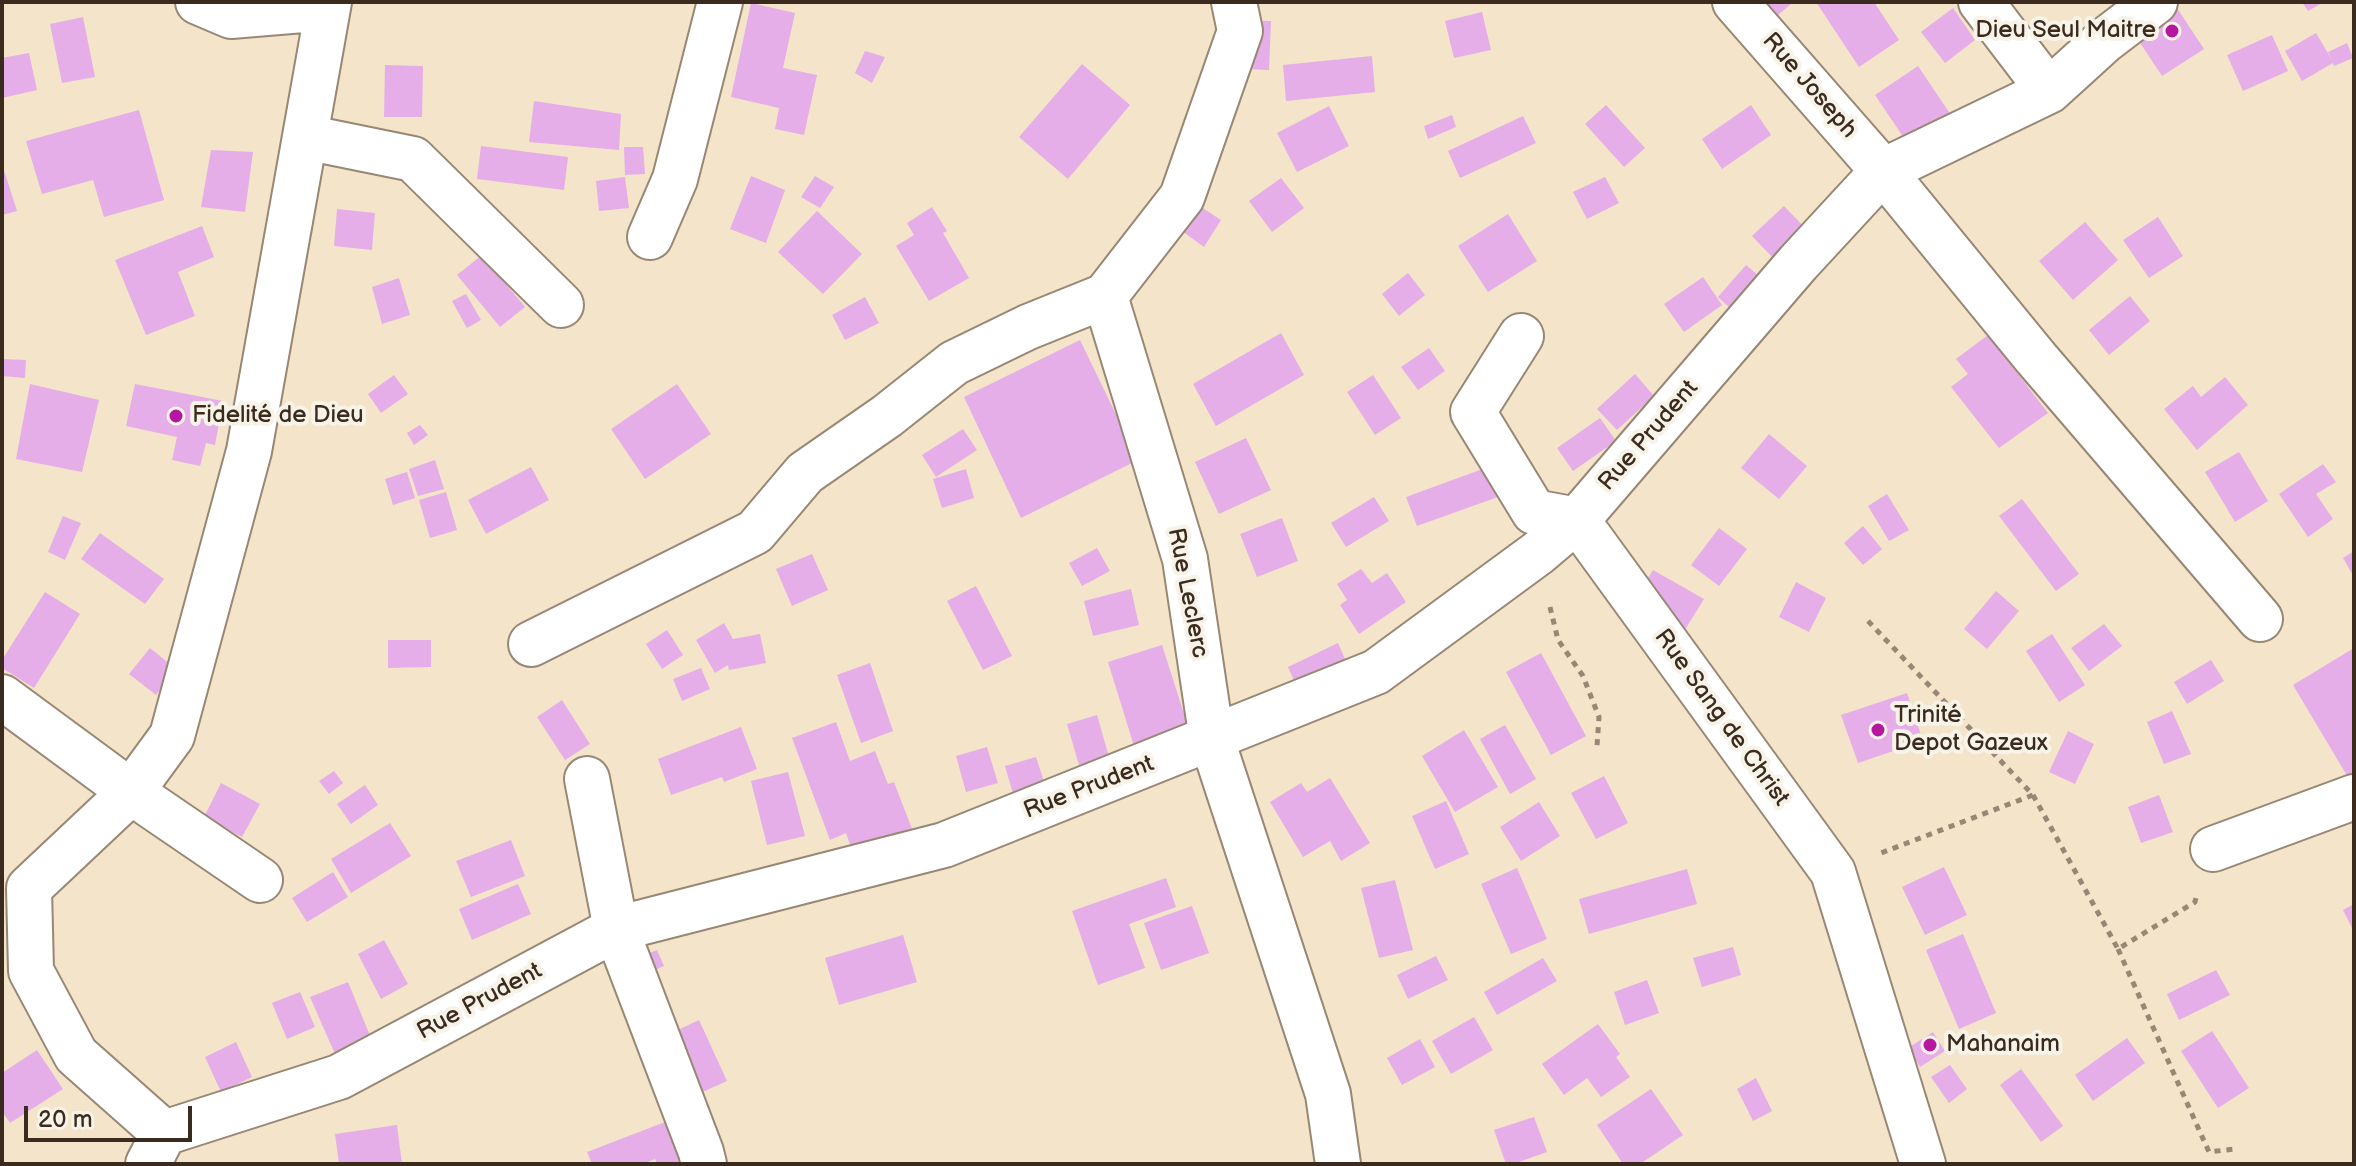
<!DOCTYPE html>
<html>
<head>
<meta charset="utf-8">
<style>
  body { margin:0 }
  #map { position:relative; width:2356px; height:1166px; overflow:hidden; background:#f3e4ca; font-family:"Balsamiq Sans",sans-serif }
  canvas { display:block }
  .frame { position:absolute; inset:0; border:4px solid #3b2a1e; pointer-events:none }
  .scale { position:absolute; left:24px; top:1106px; width:168px; height:36px; box-sizing:border-box; border:4px solid #3b2a1e; border-top:0; padding-left:10px; font-size:24px; line-height:28px; white-space:nowrap; color:#3b2a1e; -webkit-text-stroke:6px #f7f3e8; paint-order:stroke }
</style>
</head>
<body>
<div id="map">
<canvas width="2356" height="1166"></canvas>
<div class="frame"></div>
<div class="scale">20 m</div>
</div>
<script>
const context = document.querySelector('canvas').getContext('2d');
context.lineJoin = 'round';
function paint(path, color) {
  context.fillStyle = color;
  context.fill(path, 'evenodd');
}
function shape(rows) {
  const path = new Path2D();
  for (const r of rows) {
    path.moveTo(r[0], r[1]);
    for (let i = 2; i < r.length; i += 2) path.lineTo(r[i], r[i + 1]);
  }
  return path;
}
function trace(path, color, width, dash) {
  context.strokeStyle = color;
  context.lineWidth = width;
  context.lineCap = dash ? 'butt' : 'round';
  context.setLineDash(dash || []);
  context.stroke(path);
}
function drawText(font, color, halo, rows, align = 'center') {
  context.font = font + ' "Balsamiq Sans",sans-serif';
  context.lineWidth = 8;
  context.setLineDash([]);
  context.textBaseline = 'middle';
  context.strokeStyle = halo;
  context.fillStyle = color;
  for (const [text, x, y, turn = 0] of rows) {
    context.save();
    context.translate(x, y);
    context.rotate((+turn || 0) * Math.PI / 180);
    context.textAlign = isNaN(turn) ? turn : align;
    if (halo) context.strokeText(text, 0, 0);
    context.fillText(text, 0, 0);
    context.restore();
  }
}
const building = shape([
  [1762,2,1793,2,1776,17],
  [1816,2,1874,2,1899,40,1859,67],
  [2173,2,2204,49,2162,76,2127,23],
  [2302,2,2324,2,2308,11],
  [751,3,795,13,783,68,817,75,804,135,775,129,779,108,731,97],
  [1953,8,1975,40,1945,63,1921,32],
  [1482,12,1491,50,1454,58,1445,21],
  [83,17,95,77,62,83,50,24],
  [1222,20,1271,21,1269,70,1222,68],
  [2316,33,2332,60,2328,52,2347,43,2353,58,2334,66,2333,63,2302,81,2285,51],
  [2272,35,2288,71,2243,91,2227,55],
  [865,51,885,57,872,83,855,73],
  [29,53,37,90,2,98,2,58],
  [1372,56,1375,92,1286,101,1283,65],
  [1082,64,1130,105,1068,179,1019,137],
  [385,65,423,66,422,117,384,117],
  [1918,66,1953,118,1910,147,1875,95],
  [534,101,621,114,619,150,529,142],
  [1606,105,1645,148,1624,167,1585,124],
  [1751,105,1771,135,1722,169,1702,139],
  [1329,106,1349,146,1297,172,1277,133],
  [139,110,164,200,104,217,93,180,42,194,26,141],
  [1452,115,1456,127,1428,139,1424,126],
  [1523,116,1536,143,1460,178,1448,151],
  [481,146,568,157,564,190,477,179],
  [624,147,643,147,645,174,625,175],
  [211,150,253,152,245,212,201,207],
  [2,164,17,211,2,215],
  [751,176,785,190,766,243,730,229],
  [815,176,834,187,820,208,801,197],
  [625,177,629,208,599,211,596,181],
  [1605,177,1619,203,1587,219,1573,192],
  [1281,178,1304,208,1272,232,1249,201],
  [1195,203,1221,220,1204,247,1179,229],
  [1784,206,1806,229,1774,259,1752,236],
  [932,207,947,231,943,233,969,278,929,301,896,246,914,235,907,223],
  [337,209,375,213,372,250,334,246],
  [817,211,862,254,823,294,778,252],
  [1508,214,1537,261,1488,292,1458,246],
  [2158,217,2183,256,2149,278,2123,240],
  [2085,222,2118,260,2073,300,2039,261],
  [202,226,214,257,178,272,195,316,146,335,115,260],
  [482,255,525,307,500,327,457,275],
  [1746,265,1772,287,1743,320,1718,297],
  [1408,273,1425,295,1399,316,1382,294],
  [1703,277,1722,305,1684,332,1664,304],
  [399,278,410,315,382,324,372,287],
  [466,294,481,320,467,328,452,301],
  [2130,296,2150,321,2109,355,2089,330],
  [865,297,879,323,845,340,832,315],
  [1281,333,1304,375,1216,426,1193,384],
  [1988,335,2048,413,1999,448,1951,387,1968,374,1956,359],
  [1080,340,1138,460,1021,518,964,397],
  [1429,348,1445,371,1418,390,1401,367],
  [2,359,26,360,25,378,2,376],
  [1635,374,1654,396,1617,430,1597,409],
  [394,375,408,394,381,413,368,394],
  [1373,375,1401,418,1375,435,1347,392],
  [2225,377,2248,405,2197,450,2164,409,2193,386,2201,397],
  [30,384,99,400,82,472,16,459],
  [135,384,223,401,215,445,206,443,200,466,172,460,177,437,126,426],
  [677,384,711,434,645,479,611,429],
  [1600,418,1616,441,1573,471,1557,448],
  [420,425,428,435,414,445,407,433],
  [963,429,977,450,936,477,922,455],
  [1769,434,1807,466,1779,499,1741,468],
  [1246,438,1271,490,1219,514,1195,462],
  [2239,452,2268,501,2235,522,2205,472],
  [435,460,444,489,418,496,409,469],
  [1499,463,1509,493,1417,526,1406,497],
  [2323,464,2336,482,2316,494,2333,519,2308,537,2279,494],
  [531,467,549,500,486,534,468,500],
  [966,469,974,498,942,508,933,479],
  [407,472,415,498,393,505,385,479],
  [446,492,457,530,430,538,419,500],
  [1887,494,1909,530,1889,541,1868,506],
  [1374,497,1389,521,1346,547,1331,523],
  [2022,499,2079,574,2056,591,1999,516],
  [63,516,81,523,65,560,48,552],
  [1282,518,1298,561,1257,577,1240,534],
  [1863,526,1882,549,1863,565,1844,543],
  [1719,528,1747,549,1719,586,1691,565],
  [100,533,164,579,145,604,81,559],
  [1097,548,1110,571,1082,586,1069,563],
  [2354,551,2354,577,2343,558],
  [812,554,828,590,792,606,776,569],
  [1361,569,1372,583,1387,573,1406,602,1359,634,1340,605,1347,600,1337,584],
  [1653,570,1704,599,1686,628,1635,599],
  [1796,582,1826,598,1809,632,1779,617],
  [976,586,1012,656,983,670,947,601],
  [1131,589,1139,625,1093,636,1084,601],
  [1996,591,2019,611,1987,649,1964,629],
  [45,592,80,614,34,688,2,668,2,660],
  [724,623,733,639,760,634,766,663,729,670,728,665,715,673,696,640],
  [2104,624,2122,646,2089,671,2071,648],
  [667,630,683,655,662,669,646,644],
  [2052,634,2085,685,2059,702,2026,651],
  [388,640,431,640,431,667,388,668],
  [1338,643,1349,668,1299,692,1288,667],
  [1162,645,1193,742,1138,759,1108,662],
  [150,648,176,669,156,695,129,674],
  [2354,648,2354,776,2349,779,2293,685],
  [1541,653,1586,736,1551,755,1506,672],
  [2211,660,2224,681,2187,704,2174,682],
  [870,663,893,731,861,743,837,675],
  [701,668,710,689,682,701,673,679],
  [1907,693,1923,741,1858,763,1841,715],
  [562,700,590,744,565,760,537,717],
  [2172,711,2191,754,2164,764,2147,722],
  [1097,715,1109,757,1079,765,1067,724],
  [836,722,850,761,875,751,888,784,894,782,917,842,857,864,846,833,830,840,792,738],
  [1505,725,1536,779,1510,794,1480,739],
  [741,727,757,769,724,782,722,777,671,795,658,759],
  [1464,730,1498,787,1455,812,1422,756],
  [2068,731,2094,744,2075,784,2049,772],
  [987,747,998,783,966,792,956,756],
  [1036,757,1048,794,1016,804,1005,766],
  [334,771,343,783,329,794,319,781],
  [788,772,805,836,767,845,751,781],
  [1604,776,1628,823,1596,839,1571,793],
  [1330,778,1370,843,1341,861,1330,841,1303,857,1270,802,1301,783,1307,792],
  [221,783,260,804,242,837,204,817],
  [365,785,378,805,351,824,337,804],
  [2159,795,2173,832,2141,843,2128,807],
  [1446,801,1469,854,1435,869,1412,816],
  [1539,802,1560,836,1521,861,1500,827],
  [390,823,411,856,351,893,331,859],
  [511,840,525,876,471,897,456,861],
  [1944,867,1967,915,1925,935,1902,887],
  [1517,868,1547,939,1511,954,1481,884],
  [1687,869,1697,904,1589,934,1579,899],
  [333,872,348,897,307,922,292,898],
  [1166,878,1176,907,1129,924,1145,968,1098,985,1072,911],
  [1395,880,1413,950,1379,958,1361,888],
  [518,884,531,914,472,940,459,909],
  [2354,904,2354,932,2343,910],
  [1192,906,1209,953,1161,970,1144,923],
  [1963,934,1996,1013,1959,1029,1926,950],
  [903,935,917,982,839,1005,825,958],
  [384,940,408,984,381,999,358,954],
  [1733,947,1741,975,1702,987,1693,958],
  [657,950,664,966,639,977,632,960],
  [1436,956,1448,980,1408,999,1397,975],
  [1543,958,1557,981,1497,1015,1484,992],
  [2216,970,2230,995,2179,1020,2167,994],
  [1647,980,1659,1013,1625,1025,1614,992],
  [348,982,371,1038,335,1054,310,997],
  [300,992,315,1027,287,1039,272,1003],
  [1474,1017,1493,1050,1451,1074,1432,1041],
  [699,1020,727,1081,687,1099,659,1039],
  [1598,1024,1620,1054,1616,1057,1630,1077,1601,1097,1587,1078,1564,1095,1542,1064],
  [2212,1031,2249,1088,2218,1108,2181,1051],
  [1933,1032,1945,1051,1920,1067,1908,1048],
  [2127,1038,2145,1063,2093,1101,2075,1075],
  [1420,1039,1435,1067,1402,1085,1387,1058],
  [236,1042,252,1077,221,1092,205,1057],
  [37,1050,63,1089,10,1123,2,1111,2,1073],
  [1950,1065,1967,1089,1949,1103,1931,1077],
  [2021,1069,2063,1126,2041,1142,2000,1085],
  [1756,1078,1772,1111,1753,1121,1737,1089],
  [1651,1089,1683,1135,1640,1164,1623,1164,1597,1125],
  [1534,1117,1547,1152,1513,1164,1506,1164,1494,1130],
  [673,1119,690,1164,657,1164,655,1159,643,1164,592,1164,587,1152],
  [397,1125,402,1164,339,1164,335,1134]
]);
const path = shape([
  [1550,607,1558,640,1583,676,1599,717,1597,746],
  [1868,621,2033,795,1881,853],
  [2033,795,2118,949,2195,902,2196,898],
  [2118,949,2209,1152,2234,1149]
]);
const street = shape([
  [198,2,231,16,327,8],
  [1234,2,1240,31,1182,197,1105,296,1185,559,1212,740,1328,1094,1338,1164],
  [1735,2,1883,171,2036,358,2260,619],
  [1981,2,2049,91],
  [305,137,413,159,561,305],
  [650,237,675,179,720,2],
  [1521,336,1473,412,1534,512,1577,520,1833,872,1923,1164],
  [531,644,755,532,805,473,887,416,954,363,1028,327,1105,296],
  [2,697,131,792,260,880],
  [587,779,616,929,701,1152,704,1164],
  [2213,849,2354,797],
  [164,1133,76,1055,31,971,29,888,131,792,172,736,249,451,329,2],
  [148,1164,164,1133,339,1077,616,929,944,845,1376,672,1538,553,1577,520,1798,263,1883,171,2049,91,2104,41,2155,2]
]);
const markers = [
  [2172,31,8,"#b5179e"],
  [176,416,8,"#b5179e"],
  [1878,730,8,"#b5179e"],
  [1930,1045,8,"#b5179e"]
];
const poiNames = [
  ["Dieu Seul Maitre",2156,31,"right"],
  ["Fidelité de Dieu",192,416],
  ["Trinité",1894,716],
  ["Depot Gazeux",1894,744],
  ["Mahanaim",1946,1045]
];
const streetNames = [
  ["Rue Joseph",1809,86,49],
  ["Rue Prudent",1649,436,-49],
  ["Rue Leclerc",1187,593,79],
  ["Rue Sang de Christ",1721,718,54],
  ["Rue Prudent",1089,788,-21],
  ["Rue Prudent",480,1002,-28]
];
paint(building, '#e5aee8');
trace(street, '#978774', 48);
trace(path, '#978774', 5, [6, 6]);
trace(street, '#fff', 44);
for (const [x, y, r, color] of markers) {
  const dot = new Path2D();
  dot.arc(x, y, r, 0, 2 * Math.PI);
  context.fillStyle = color;
  context.fill(dot);
  trace(dot, '#f7f3e8', 3);
}
drawText('24px', '#3b2a1e', '#f7f3e8', poiNames, 'left');
drawText('24px', '#3b2a1e', '#f7f3e8', streetNames);
</script>
</body>
</html>
